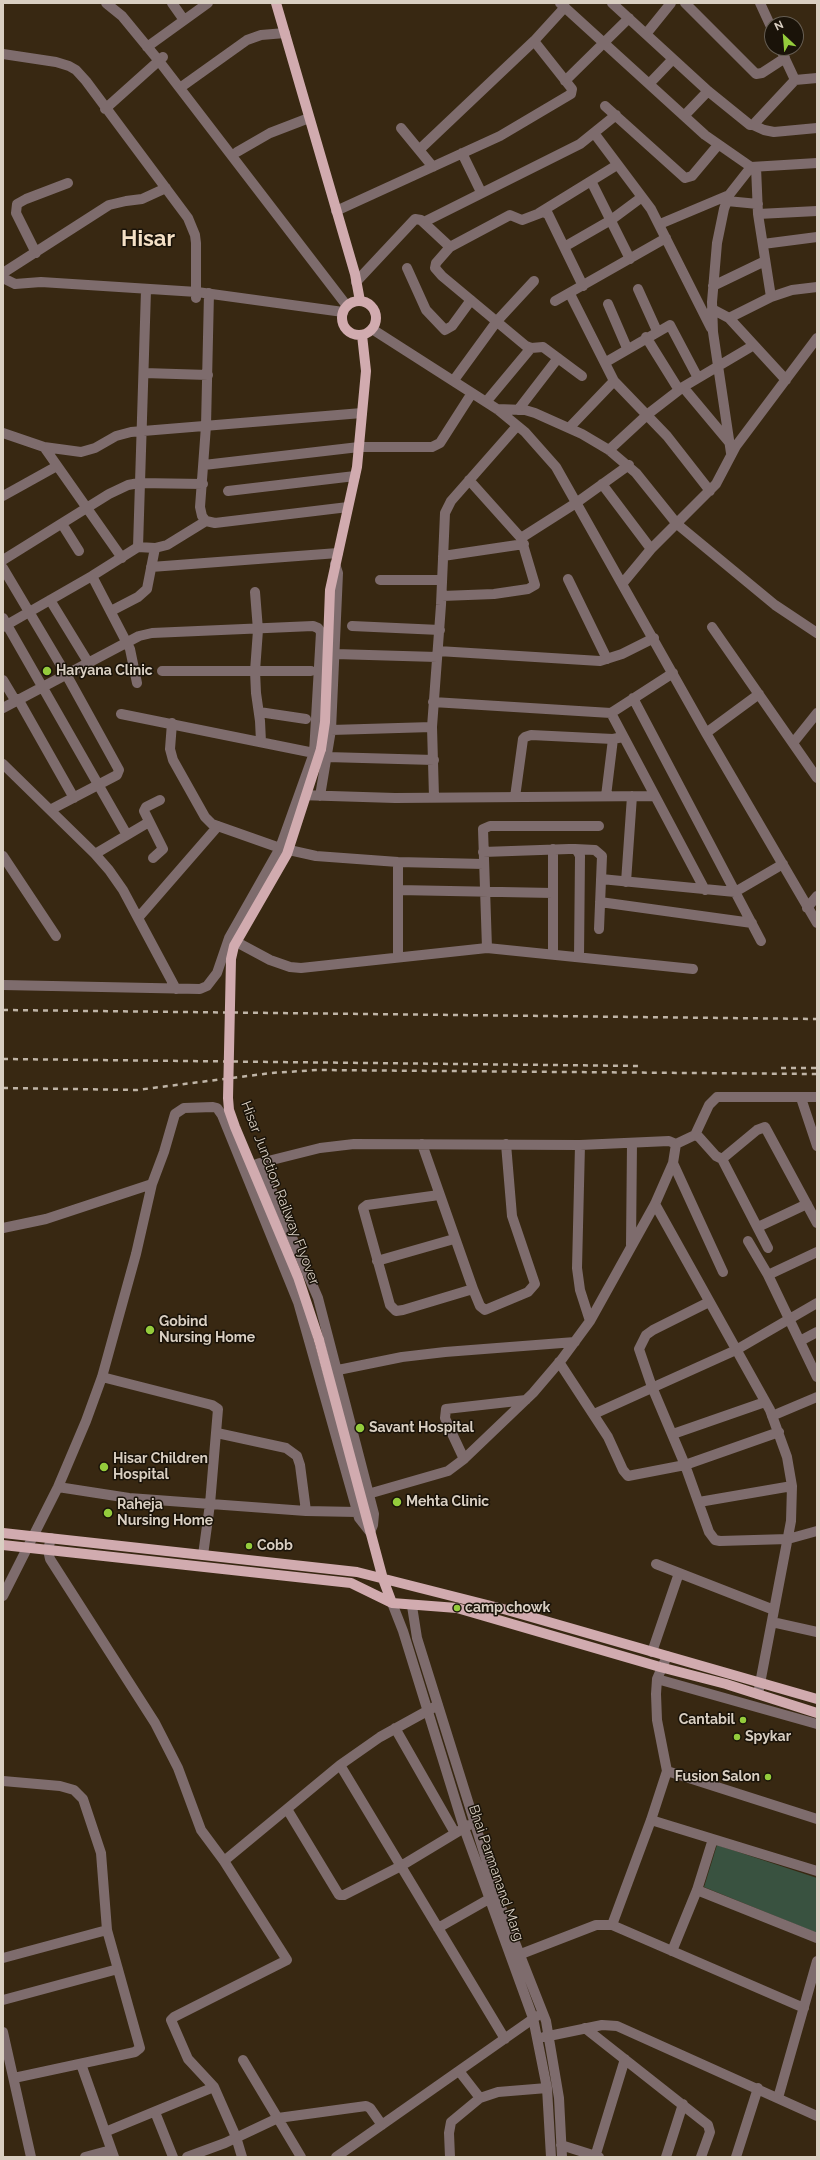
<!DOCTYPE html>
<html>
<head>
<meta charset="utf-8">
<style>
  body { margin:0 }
  #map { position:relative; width:820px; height:2160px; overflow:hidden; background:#382812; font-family:Raleway,sans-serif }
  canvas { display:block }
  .frame { position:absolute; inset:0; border:4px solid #d9cfc2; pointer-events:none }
  .north { position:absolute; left:764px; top:16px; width:40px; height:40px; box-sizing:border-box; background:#1a1309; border:1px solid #665e53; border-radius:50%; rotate:334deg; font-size:11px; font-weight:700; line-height:16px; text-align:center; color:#d9cfc2 }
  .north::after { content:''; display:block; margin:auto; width:14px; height:18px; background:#94cc3c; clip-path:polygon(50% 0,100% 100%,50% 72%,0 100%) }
</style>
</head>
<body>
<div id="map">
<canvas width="820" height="2160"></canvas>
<div class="frame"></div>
<div class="north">N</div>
</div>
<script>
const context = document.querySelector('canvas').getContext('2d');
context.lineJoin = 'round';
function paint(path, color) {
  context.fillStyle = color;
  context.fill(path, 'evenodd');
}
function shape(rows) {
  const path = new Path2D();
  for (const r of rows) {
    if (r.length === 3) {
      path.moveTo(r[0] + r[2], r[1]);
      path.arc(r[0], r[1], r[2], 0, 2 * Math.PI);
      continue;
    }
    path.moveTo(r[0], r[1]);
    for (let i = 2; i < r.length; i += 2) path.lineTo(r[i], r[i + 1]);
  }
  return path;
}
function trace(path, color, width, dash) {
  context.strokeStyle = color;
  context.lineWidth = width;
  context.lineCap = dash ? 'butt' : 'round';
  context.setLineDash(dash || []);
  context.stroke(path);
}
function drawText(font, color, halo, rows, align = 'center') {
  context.font = font + ' Raleway,sans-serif';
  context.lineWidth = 3;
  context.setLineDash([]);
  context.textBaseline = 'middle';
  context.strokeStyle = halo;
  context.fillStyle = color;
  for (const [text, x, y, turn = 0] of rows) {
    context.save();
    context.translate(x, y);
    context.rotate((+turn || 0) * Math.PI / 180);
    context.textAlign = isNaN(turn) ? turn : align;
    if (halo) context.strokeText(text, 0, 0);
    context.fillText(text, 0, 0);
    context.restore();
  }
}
const green = shape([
  [717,1845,817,1878,817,1933,704,1887]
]);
const minor = shape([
  [106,3,122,16,159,61,347,306],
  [172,3,184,20],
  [560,3,705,135,751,167,817,163],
  [612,3,708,91,750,125,753,125,795,80,817,78],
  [685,3,756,74,762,73,785,58],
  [760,3,772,29],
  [646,34,671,3],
  [147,47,208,3],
  [780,48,795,80],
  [3,54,56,62,69,66,76,70,86,81,188,218,195,235,196,243,196,298],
  [565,81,629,18],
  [649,84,673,59],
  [184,85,247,40,261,35,285,33],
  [605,106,685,178,692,176,718,145],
  [105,109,163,57],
  [684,116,708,91],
  [753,125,764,130,774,132,817,128],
  [401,128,433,167],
  [594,133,651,209,711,328],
  [419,150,534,41,565,7],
  [237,152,270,133,309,118],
  [462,153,481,192],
  [756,167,758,214,771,297],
  [591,181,630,259],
  [727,201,758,204],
  [336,211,500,136,571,94,572,89,534,41],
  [539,213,617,165],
  [758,214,817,211],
  [424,222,580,144,616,115],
  [660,224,729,195],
  [763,244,817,237],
  [564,247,611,220,642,197],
  [36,253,16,213,17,204,26,199,68,183],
  [407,268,426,310,445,330,452,326,471,300],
  [3,273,109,205,126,201,142,199,166,188],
  [3,278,15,284,41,282,197,292,343,312],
  [356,282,415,219,421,220,450,247],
  [713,286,765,261],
  [638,289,657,331],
  [209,293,206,426,200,507,202,516,206,521,215,523,348,507],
  [570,294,614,381,667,436,710,491],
  [555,301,666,238],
  [608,304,627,348],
  [712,309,729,318,771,297,792,290,817,287],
  [729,318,786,380],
  [372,329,497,409,525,432,556,467,706,733,817,923],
  [646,337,679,390],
  [606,362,670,325,698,378],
  [144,373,208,375],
  [582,376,543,347,531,348,526,346,442,276,435,268,436,263,450,247,510,215,522,220,543,212,548,214,583,286],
  [454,380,497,321,534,281],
  [683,387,729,442],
  [486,402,531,348],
  [497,409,525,410,535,413,582,434,609,450,636,473,677,524,775,605,817,633],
  [518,410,558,358],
  [569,428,614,381],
  [3,433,44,447,81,452,95,448,116,436,131,432,362,413],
  [44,447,122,558],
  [609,450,648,414,683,387,754,345],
  [731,453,713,332,712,302,717,243,724,209,729,195,751,167],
  [204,465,359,447,432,447,440,443,472,393],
  [602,484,651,549],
  [228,491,355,476],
  [3,496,57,466],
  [62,524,79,551],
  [521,538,576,503,629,465],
  [138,547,155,548,167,545,206,521],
  [443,556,524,544],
  [3,560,109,494,128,485,139,483,203,484],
  [151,567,338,553],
  [3,568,66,674,119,770,117,775,50,810],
  [92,576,130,649,137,683],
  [568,579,607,659],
  [380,580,442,580],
  [622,584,651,549,716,484,736,446,817,338],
  [255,592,258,630,255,671,256,693,260,721,261,742],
  [442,596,494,594,528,589,535,585,521,538,469,480],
  [50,600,88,662],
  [111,611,138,597,147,589,155,548],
  [3,618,127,835],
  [352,626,440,630],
  [3,627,92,576,138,547,146,290],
  [712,627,817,778],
  [438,651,600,661,622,654,654,638],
  [335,654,437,657],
  [162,671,311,671],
  [3,680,15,700],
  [633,698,761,941],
  [18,699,74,798],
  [433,702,611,713,673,673],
  [3,708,139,636,152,633,313,626,318,628,321,632,314,753,280,848,229,938],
  [259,712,306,719],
  [611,713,705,890],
  [121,714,314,753],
  [172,723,170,749,173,760,205,817,212,824,280,848,316,856,398,862,484,864],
  [331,730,432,727],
  [706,733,759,694],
  [793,743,817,713],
  [327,757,434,760],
  [3,764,95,854,109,870,123,890,176,989],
  [299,795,395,798,654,796],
  [320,796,331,730,338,573,335,564],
  [606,796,613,739],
  [434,797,432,727,441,605,445,513,451,501,517,426],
  [515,797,523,739,525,737,531,735,613,739,623,737],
  [553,849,553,954],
  [575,849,595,850,602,856,599,929],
  [483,852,569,849,575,849,578,852,580,856,579,957],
  [95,854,149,822],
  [3,856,56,936],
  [153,858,163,849,144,811,146,807,160,800],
  [398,862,398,957],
  [601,879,735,892,783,864],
  [626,882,632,796],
  [398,890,553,893],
  [600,902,752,923],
  [807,908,817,896],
  [138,918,218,826],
  [487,948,483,829,490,826,599,826],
  [3,985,200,989,207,986,217,973,229,938,270,960,290,967,301,968,487,948,693,969],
  [801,1098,817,1146],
  [695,1135,709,1105,717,1097,817,1097],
  [422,1144,473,1289,480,1306,485,1310,528,1292,535,1284,512,1216,506,1144],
  [676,1144,695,1135,699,1137,716,1156,722,1159,757,1130,765,1127,817,1223],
  [580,1145,577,1268,580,1290,590,1321],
  [722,1159,768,1248],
  [260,1163,320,1148,354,1144,580,1145,669,1141,676,1144,673,1163,655,1204,590,1321,562,1359,533,1393,464,1459,448,1471,368,1494],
  [673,1163,723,1272],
  [439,1195,367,1205,363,1208,390,1305,396,1311,403,1310,473,1289],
  [655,1204,770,1410,787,1457,792,1486,791,1521,758,1694],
  [758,1227,807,1204],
  [3,1228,46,1219,152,1184],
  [748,1241,768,1275,817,1377],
  [631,1245,632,1143],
  [377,1261,454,1239],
  [768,1275,817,1252],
  [709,1302,653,1330,646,1335,639,1349,652,1387,685,1465,709,1532,715,1540,720,1541,788,1539,817,1531],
  [800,1341,817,1332],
  [559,1362,608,1437,623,1470,628,1476,685,1465,779,1432],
  [338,1370,402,1357,445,1352,575,1342],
  [102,1377,212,1405,218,1409,210,1504,203,1555],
  [594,1414,736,1350,817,1303],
  [772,1416,817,1397],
  [217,1433,286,1448,297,1456,300,1465,306,1511],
  [673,1434,765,1402],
  [464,1459,448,1425,445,1418,446,1409,526,1400],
  [58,1487,129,1498,306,1511,357,1512],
  [699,1502,792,1486],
  [51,1538,48,1550,50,1559,155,1723,178,1768,201,1830,224,1861,340,1765,380,1737,438,1705],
  [656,1564,774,1610],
  [3,1596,58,1487,86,1421,102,1377,136,1254,152,1184,164,1152,175,1114,184,1108,213,1107,217,1108,222,1115,298,1302,359,1518,370,1532,373,1525,374,1514,318,1298,260,1163,245,1168],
  [392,1603,403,1631,464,1828,533,2018,547,2088,551,2157],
  [412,1606,417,1638,501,1907,546,2021,559,2098,562,2157],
  [772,1622,817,1632],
  [652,1652,679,1573],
  [657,1679,817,1724],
  [395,1728,455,1833],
  [340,1765,505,2039],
  [667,1771,817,1819],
  [3,1781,60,1786,74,1790,83,1799,101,1853,107,1930,140,2048,135,2052,14,2078],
  [287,1809,339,1895,344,1895,401,1866,469,1825],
  [651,1820,817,1871],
  [224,1861,287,1960,174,2017,171,2020,188,2059,214,2087,236,2137,242,2157],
  [697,1890,817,1938],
  [612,1925,651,1820,667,1771,657,1720,656,1694,657,1679,667,1656],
  [438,1928,489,1899],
  [672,1951,697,1890,713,1839],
  [521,1954,596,1925,612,1925,804,2008],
  [3,1958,107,1930],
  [3,2000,118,1969],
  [585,2028,708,2125,710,2132,701,2157],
  [3,2032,31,2157],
  [544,2037,602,2025,617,2026,817,2116],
  [243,2060,301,2157],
  [81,2064,114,2157],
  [459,2071,480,2098],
  [778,2098,817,1961],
  [155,2112,173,2157],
  [105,2132,214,2087],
  [561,2145,599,2157],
  [85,2157,111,2150],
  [187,2157,225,2143,278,2118,366,2106,370,2108,382,2125],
  [336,2157,537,2016],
  [450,2157,449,2133,451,2122,480,2098,498,2092,547,2088],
  [595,2157,625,2059],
  [666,2157,683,2104],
  [736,2157,758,2088]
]);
const major = shape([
  [276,3,355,274,360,301],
  [359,318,17],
  [321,749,325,722,330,590,357,467,366,371,362,335],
  [319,1340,383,1579,392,1603],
  [3,1533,357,1572,507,1610,817,1699],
  [3,1545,351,1583,392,1603,457,1608,660,1667,726,1684,817,1713]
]);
const rail = shape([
  [3,1010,817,1019],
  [3,1059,641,1066],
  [781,1068,817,1068],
  [3,1088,137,1090,271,1073,317,1070,817,1074]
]);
const majorBridge = shape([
  [319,1340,298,1277,235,1127,229,1110,228,1098,231,959,234,946,287,854,321,749]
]);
const markers = [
  [47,671,5,"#94cc3c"],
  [150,1330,5,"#94cc3c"],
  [360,1428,5,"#94cc3c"],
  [104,1467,5,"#94cc3c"],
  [397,1502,5,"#94cc3c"],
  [108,1513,5,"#94cc3c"],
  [249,1546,4,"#94cc3c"],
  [457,1608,4,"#94cc3c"],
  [743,1720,4,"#94cc3c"],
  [737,1737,4,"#94cc3c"],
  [768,1777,4,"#94cc3c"]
];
const poiNames = [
  ["Haryana Clinic",56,671],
  ["Gobind",159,1322],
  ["Nursing Home",159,1338],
  ["Savant Hospital",369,1428],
  ["Hisar Children",113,1459],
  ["Hospital",113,1475],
  ["Mehta Clinic",406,1502],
  ["Raheja",117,1505],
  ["Nursing Home",117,1521],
  ["Cobb",257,1546],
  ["camp chowk",465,1608],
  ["Cantabil",735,1720,"right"],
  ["Spykar",745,1737],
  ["Fusion Salon",760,1777,"right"]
];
const streetNames = [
  ["Hisar Junction Railway Flyover",280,1193,69],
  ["Bhai Parmanand Marg",496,1873,71]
];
const townNames = [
  ["Hisar",148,239]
];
paint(green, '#395240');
trace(minor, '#7e6c6d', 10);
trace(major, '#d1abaf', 10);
trace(rail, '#bfb4a6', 2.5, [5, 5]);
trace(majorBridge, '#d1abaf', 10);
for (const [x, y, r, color] of markers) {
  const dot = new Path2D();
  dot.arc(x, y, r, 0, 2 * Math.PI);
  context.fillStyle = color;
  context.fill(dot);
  trace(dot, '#1a1309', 1.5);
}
drawText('bold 14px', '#d9cfc2', '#1a1309', poiNames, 'left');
drawText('14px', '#d9cfc2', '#1a1309', streetNames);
drawText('bold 22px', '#f5e1c6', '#1a1309', townNames);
</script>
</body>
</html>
